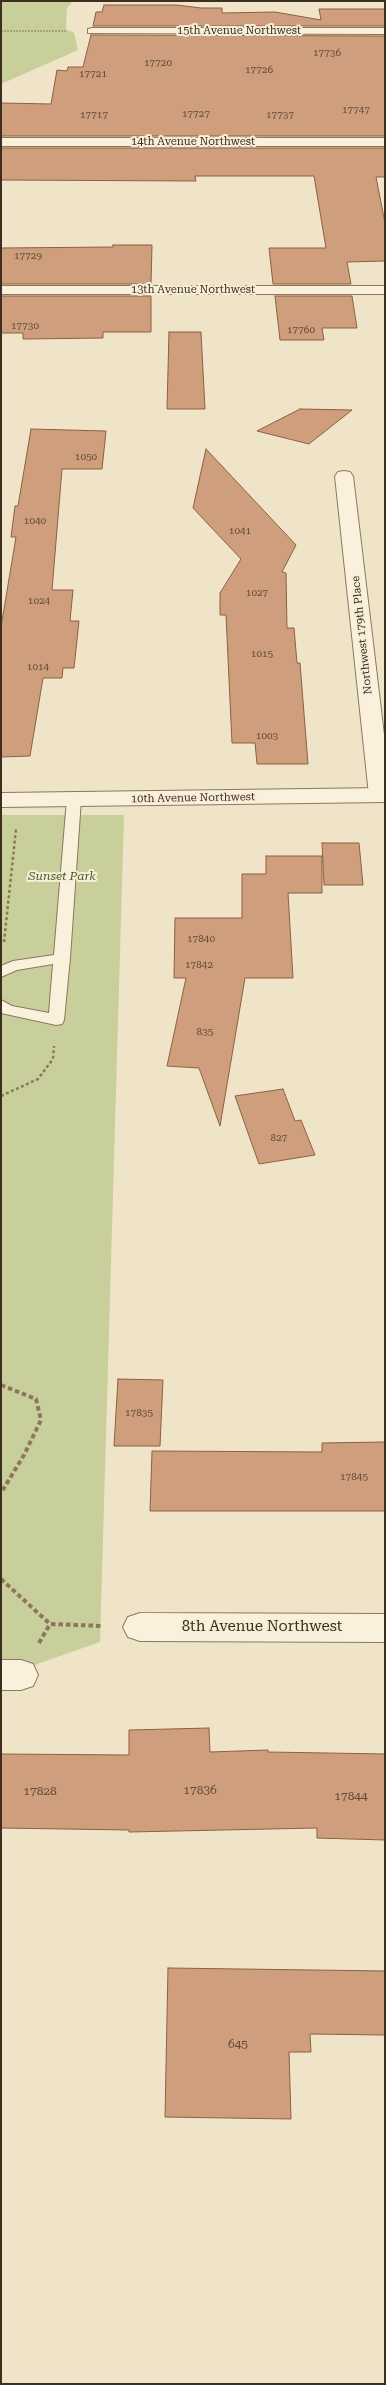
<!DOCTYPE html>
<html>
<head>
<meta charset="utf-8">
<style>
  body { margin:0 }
  #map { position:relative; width:386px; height:2385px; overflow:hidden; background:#f0e4c8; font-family:"Roboto Serif",serif }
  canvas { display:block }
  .frame { position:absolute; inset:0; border:2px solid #3d2e20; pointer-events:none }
</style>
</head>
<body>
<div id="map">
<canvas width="386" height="2385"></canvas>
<div class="frame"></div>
</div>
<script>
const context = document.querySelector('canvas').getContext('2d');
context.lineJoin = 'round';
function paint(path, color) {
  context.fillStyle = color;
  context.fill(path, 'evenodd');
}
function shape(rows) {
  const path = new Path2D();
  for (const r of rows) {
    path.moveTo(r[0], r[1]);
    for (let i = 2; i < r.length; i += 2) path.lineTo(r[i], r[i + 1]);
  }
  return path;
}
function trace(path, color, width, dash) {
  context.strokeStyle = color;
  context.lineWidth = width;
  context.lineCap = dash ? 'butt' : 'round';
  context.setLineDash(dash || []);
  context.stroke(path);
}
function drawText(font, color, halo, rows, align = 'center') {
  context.font = font + ' "Roboto Serif",serif';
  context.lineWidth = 4;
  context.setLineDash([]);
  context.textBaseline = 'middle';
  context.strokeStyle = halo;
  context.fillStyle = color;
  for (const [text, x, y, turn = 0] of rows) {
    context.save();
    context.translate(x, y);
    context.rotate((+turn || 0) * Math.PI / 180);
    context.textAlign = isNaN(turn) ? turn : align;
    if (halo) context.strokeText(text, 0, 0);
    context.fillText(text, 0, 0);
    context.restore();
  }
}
const green = shape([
  [1,1,73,1,67,8,66,29,74,33,78,50,1,84],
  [1,815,124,815,100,1642,26,1668,1,1667]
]);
const building = shape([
  [104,5,177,5,201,8,222,8,222,13,275,12,321,20,319,9,385,9,385,26,93,26,96,12,102,12,104,5],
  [91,35,385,36,385,136,1,136,1,103,51,104,57,70,67,71,68,67,83,67,91,35],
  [1,148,385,148,385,177,376,177,385,223,385,261,347,262,351,284,273,284,269,248,326,248,314,176,195,176,196,181,1,180,1,148],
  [113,245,152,245,151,284,1,284,1,248,113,247,113,245],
  [1,296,151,296,151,332,103,332,103,338,23,339,23,333,1,333,1,296],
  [275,296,352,296,357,328,322,328,324,340,280,340,275,296],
  [169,332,201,332,205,409,167,409,169,332],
  [300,409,352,410,309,444,257,431,300,409],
  [31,429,106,431,102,469,62,469,52,590,73,590,70,621,79,621,74,668,63,668,62,678,43,678,30,756,1,757,1,627,16,537,11,537,15,506,18,506,31,429],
  [206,449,296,545,282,572,286,573,287,628,294,628,297,663,300,663,308,764,257,764,255,743,232,743,226,615,220,615,220,593,241,559,193,508,206,449],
  [322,843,359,843,363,885,324,885,322,843],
  [266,856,322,856,322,893,288,893,293,978,245,978,220,1126,199,1068,167,1066,186,978,174,978,175,918,242,918,242,874,266,874,266,856],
  [283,1089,295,1121,301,1120,315,1155,259,1164,235,1096,283,1089],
  [118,1379,163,1380,160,1446,114,1446,118,1379],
  [385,1442,385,1511,150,1511,152,1451,322,1452,322,1443,385,1442],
  [209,1728,210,1752,268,1750,268,1752,385,1754,385,1840,317,1838,317,1828,129,1832,129,1830,1,1828,1,1754,129,1755,129,1730,209,1728],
  [168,1968,385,1971,385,2035,310,2034,311,2052,289,2052,291,2119,165,2117,168,1968]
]);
const pathFar2 = shape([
  [1,31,67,31]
]);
const pathFar1 = shape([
  [4,942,16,829],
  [1,1096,38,1079,53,1059,54,1046]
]);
const path = shape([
  [1,1385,36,1399,41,1420,24,1455,1,1493],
  [1,1579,50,1624,103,1626],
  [39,1643,50,1624]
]);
const service = shape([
  [74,795,81,799,70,958,64,1020,62,1024,56,1025,1,1013,1,1000,12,1006,49,1013,53,964,17,970,1,977,1,966,13,961,54,955,67,799,74,795]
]);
const minor = shape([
  [92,28,385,28,385,34,88,33,88,29,92,28],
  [344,471,350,472,353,476,385,743,385,800,380,802,372,800,369,795,335,476,338,472,344,471],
  [140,1613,385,1614,385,1642,140,1641,128,1637,123,1627,128,1617,140,1613],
  [1,1660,21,1660,33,1664,38,1675,33,1686,21,1690,1,1690,1,1660]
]);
const tertiary = shape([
  [1,138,385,138,385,146,1,146,1,138],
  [1,286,385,286,385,294,1,294,1,286],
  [385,788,385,802,1,807,1,793,385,788]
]);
const numberNames = [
  ["17736",327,53],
  ["17720",158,63],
  ["17726",259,70],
  ["17721",93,74],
  ["17747",356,110],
  ["17727",196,114],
  ["17717",94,115],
  ["17737",280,115],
  ["17729",28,256],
  ["17730",25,326],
  ["17760",301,330],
  ["1050",86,457],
  ["1040",35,521],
  ["1041",240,531],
  ["1027",257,593],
  ["1024",39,601],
  ["1015",262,654],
  ["1014",38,667],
  ["1003",267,736],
  ["17840",201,939],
  ["17842",199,965],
  ["835",205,1032],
  ["827",279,1138],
  ["17835",139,1413],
  ["17845",354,1477]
];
const farStreetnames = [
  ["15th Avenue Northwest",239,31],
  ["14th Avenue Northwest",193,142],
  ["13th Avenue Northwest",193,290],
  ["Northwest 179th Place",362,635,-96],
  ["10th Avenue Northwest",193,798,-1]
];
const parkNames = [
  ["Sunset Park",62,876]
];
const nearNumbernames = [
  ["17836",200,1790],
  ["17828",40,1791],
  ["17844",351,1796],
  ["645",238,2044]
];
const nearStreetnames = [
  ["8th Avenue Northwest",262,1627]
];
paint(green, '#c9cf9b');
paint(building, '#cf9f7d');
trace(building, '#8d5f41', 1);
trace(service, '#8d765c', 2);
trace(minor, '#8d765c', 2);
trace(tertiary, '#8d765c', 2);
trace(pathFar2, '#8d765c', 1, [2, 1]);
trace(pathFar1, '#8d765c', 2.5, [3, 2.5]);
trace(path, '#8d765c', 4, [4.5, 3]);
paint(service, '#faf1dc');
paint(minor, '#faf1dc');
paint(tertiary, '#faf1dc');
drawText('10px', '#624a37', null, numberNames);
drawText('11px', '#3d2e20', '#f7eed8', farStreetnames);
drawText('italic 12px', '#4d5a26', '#f7eed8', parkNames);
drawText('12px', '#624a37', null, nearNumbernames);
drawText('15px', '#3d2e20', '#f7eed8', nearStreetnames);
</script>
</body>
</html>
